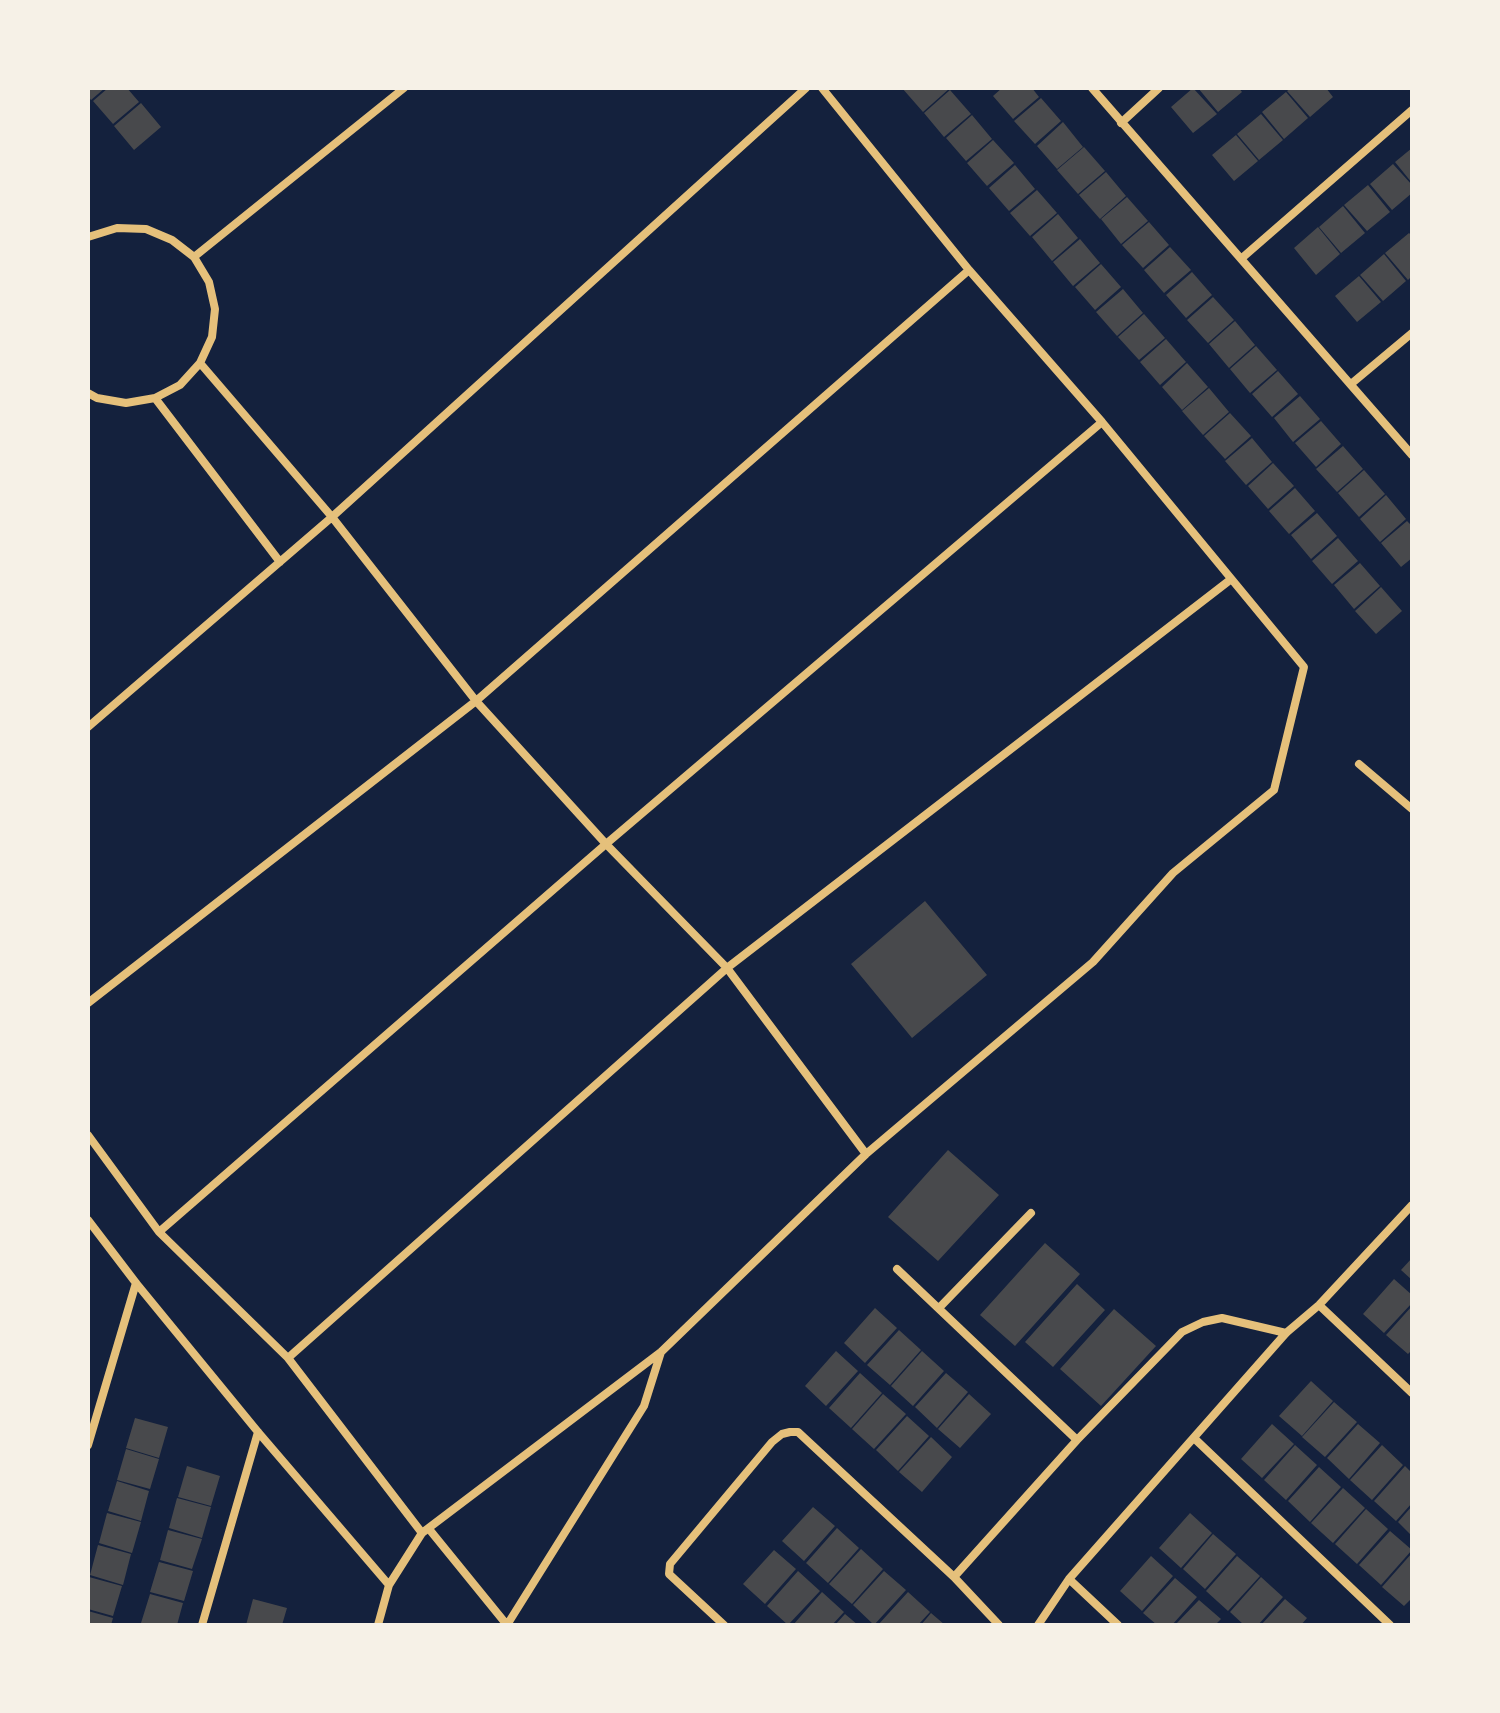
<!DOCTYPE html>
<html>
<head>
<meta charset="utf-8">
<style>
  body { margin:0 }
  #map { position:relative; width:1500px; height:1713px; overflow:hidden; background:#14213d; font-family:"Sofia Sans Condensed",sans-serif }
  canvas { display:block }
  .frame { position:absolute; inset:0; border:90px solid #f6f1e7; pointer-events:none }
</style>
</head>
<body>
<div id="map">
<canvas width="1500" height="1713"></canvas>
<div class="frame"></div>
</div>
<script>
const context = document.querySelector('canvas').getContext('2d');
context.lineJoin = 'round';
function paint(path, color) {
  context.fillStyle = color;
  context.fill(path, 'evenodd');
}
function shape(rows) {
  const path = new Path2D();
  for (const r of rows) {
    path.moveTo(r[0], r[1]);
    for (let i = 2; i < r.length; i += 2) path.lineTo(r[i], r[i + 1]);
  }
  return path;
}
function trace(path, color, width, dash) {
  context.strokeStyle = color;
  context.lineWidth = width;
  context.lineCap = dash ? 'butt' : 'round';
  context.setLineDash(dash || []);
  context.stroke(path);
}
const building = shape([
  [88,88,105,88,91,100,88,96],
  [108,88,127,88,139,102,113,124,93,101],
  [902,88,950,88,923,112],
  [1002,88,1032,88,1039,97,1013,119,993,96],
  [1193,88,1217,114,1193,133,1171,107],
  [1198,88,1239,88,1242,92,1218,112],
  [1291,88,1326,88,1333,97,1310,117,1287,91],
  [950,90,971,114,944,137,924,113],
  [1286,92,1308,118,1284,139,1262,112],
  [1041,98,1061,121,1035,144,1014,121],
  [141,103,161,127,134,150,114,126],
  [1261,114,1283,140,1259,160,1237,134],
  [972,115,992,139,966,161,946,138],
  [1063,122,1083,147,1057,169,1037,146],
  [1236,135,1258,161,1234,181,1212,155],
  [993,140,1014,163,987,186,967,163],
  [1084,147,1105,171,1078,194,1057,170],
  [1412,148,1412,183,1395,162],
  [1393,164,1412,185,1412,193,1392,210,1370,184],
  [1015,165,1035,189,1009,211,989,188],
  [1106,172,1126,196,1100,219,1079,195],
  [1368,185,1390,212,1367,231,1344,205],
  [1037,190,1057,213,1030,236,1010,213],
  [1127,197,1148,221,1121,244,1101,219],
  [1343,206,1365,233,1341,253,1319,227],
  [1058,214,1078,238,1052,261,1032,237],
  [1149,222,1169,245,1143,268,1122,245],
  [1318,227,1340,254,1316,275,1294,248],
  [1409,233,1412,236,1412,276,1408,280,1385,253],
  [1080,239,1100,263,1073,286,1053,262],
  [1170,247,1191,270,1164,293,1144,270],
  [1384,254,1406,281,1383,301,1360,275],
  [1101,264,1121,287,1095,310,1075,287],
  [1192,272,1212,295,1186,318,1166,295],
  [1359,276,1381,302,1357,322,1335,296],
  [1123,289,1143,313,1117,336,1096,312],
  [1213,297,1234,320,1208,343,1187,320],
  [1144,314,1165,338,1139,360,1118,337],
  [1235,321,1255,345,1229,368,1209,344],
  [1166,339,1186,362,1160,385,1140,362],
  [1256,346,1277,370,1250,393,1230,369],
  [1187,363,1208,387,1182,410,1162,387],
  [1278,371,1298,394,1272,417,1252,394],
  [1209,388,1229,412,1203,435,1182,411],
  [1300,396,1320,419,1293,442,1274,418],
  [1230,413,1251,436,1225,459,1204,436],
  [1321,421,1341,444,1316,467,1295,443],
  [1252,438,1272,462,1246,485,1225,461],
  [1343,446,1363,469,1337,492,1316,469],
  [1273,463,1294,486,1268,509,1248,486],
  [1364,470,1385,494,1359,517,1338,493],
  [1295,488,1315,511,1289,534,1269,511],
  [1386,495,1406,519,1380,542,1360,519],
  [1317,513,1337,536,1311,559,1291,535],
  [1407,521,1412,526,1412,558,1401,567,1381,543],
  [1338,538,1358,561,1332,584,1312,561],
  [1360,563,1380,586,1354,609,1334,585],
  [1381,587,1402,611,1376,634,1355,611],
  [925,901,987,975,912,1038,851,964],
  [948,1150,999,1195,938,1261,888,1217],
  [1045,1243,1080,1274,1015,1346,980,1315],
  [1412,1258,1412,1280,1401,1270],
  [1394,1279,1412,1295,1412,1303,1384,1333,1363,1314],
  [1077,1284,1105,1310,1053,1367,1025,1342],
  [1412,1306,1412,1350,1408,1354,1386,1335],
  [875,1308,897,1328,865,1363,844,1343],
  [1114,1309,1156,1346,1101,1406,1060,1369],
  [899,1330,921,1350,890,1385,867,1365],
  [836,1351,858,1371,826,1406,805,1386],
  [922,1351,944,1371,913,1406,891,1386],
  [860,1373,882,1393,851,1428,829,1408],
  [946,1373,968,1392,937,1428,915,1407],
  [1311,1381,1333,1401,1302,1436,1279,1416],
  [883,1394,906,1414,874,1449,852,1429],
  [969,1394,991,1414,960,1448,938,1429],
  [1334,1402,1357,1422,1325,1457,1302,1437],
  [907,1416,929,1436,898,1471,876,1450],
  [135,1418,168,1427,159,1458,126,1448],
  [1272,1424,1294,1444,1262,1478,1241,1459],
  [1358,1424,1380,1443,1349,1479,1327,1458],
  [931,1437,952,1457,922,1492,899,1472],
  [1295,1445,1317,1465,1286,1500,1264,1480],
  [1382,1445,1403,1465,1372,1500,1350,1480],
  [126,1449,159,1459,150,1489,117,1480],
  [187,1466,220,1476,211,1506,178,1497],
  [1405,1466,1412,1473,1412,1503,1396,1521,1374,1501],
  [1319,1467,1341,1487,1310,1522,1288,1501],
  [117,1481,149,1491,141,1521,108,1511],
  [1343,1488,1365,1508,1333,1543,1311,1523],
  [177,1498,211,1507,202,1538,169,1528],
  [1412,1506,1412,1536,1398,1522],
  [813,1507,835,1526,804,1561,782,1541],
  [1366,1509,1388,1529,1357,1564,1335,1544],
  [107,1513,141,1522,132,1553,99,1543],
  [1190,1513,1212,1533,1181,1568,1159,1548],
  [837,1528,859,1548,828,1583,806,1563],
  [168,1530,202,1539,192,1569,160,1560],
  [1390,1531,1412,1550,1381,1585,1359,1565],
  [1213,1534,1236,1554,1205,1589,1183,1569],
  [98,1545,131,1554,123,1585,90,1575],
  [861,1549,883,1569,852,1604,829,1584],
  [774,1550,796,1569,765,1604,743,1584],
  [1412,1553,1412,1598,1404,1606,1382,1587],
  [1151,1556,1173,1576,1142,1611,1120,1591],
  [1237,1556,1260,1576,1228,1611,1206,1591],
  [159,1562,193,1571,184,1601,150,1592],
  [798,1571,820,1591,788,1625,767,1606],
  [884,1571,906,1590,874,1625,853,1605],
  [89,1577,122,1586,113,1616,88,1609],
  [1261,1577,1283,1597,1258,1625,1244,1625,1230,1612],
  [1175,1578,1197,1597,1172,1625,1157,1625,1143,1613],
  [822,1592,844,1612,832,1625,793,1625],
  [908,1592,930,1612,918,1625,878,1625],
  [150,1594,183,1603,177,1625,141,1623],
  [253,1599,287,1608,282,1625,246,1625],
  [1285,1599,1307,1618,1301,1625,1261,1625],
  [1199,1600,1221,1619,1215,1625,1175,1625],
  [88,1611,113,1618,111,1625,88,1625],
  [931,1613,945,1625,921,1625],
  [845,1614,858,1625,835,1625]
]);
const minor = shape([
  [1092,88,1412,455],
  [1121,123,1159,88],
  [88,237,117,228,146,229,172,240,194,257,209,282,215,309,212,337,200,363,180,385,155,398,126,403,97,398,88,393],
  [194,257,404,88],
  [1242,258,1412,110],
  [200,363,332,517,476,701,606,844,727,968,866,1154],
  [1351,384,1412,333],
  [155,398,280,562],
  [88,727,332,517,806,88],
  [1359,764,1412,809],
  [88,1003,476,701,969,270],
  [88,1135,159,1232,288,1358,422,1533],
  [88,1220,136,1283,258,1432,389,1585],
  [159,1232,606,844,1102,422],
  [897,1269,1077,1440],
  [1319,1305,1412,1393],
  [939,1308,1031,1213],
  [288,1358,727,968,1230,580],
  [1195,1439,1390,1625],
  [88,1445,136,1283],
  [429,1529,507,1625,644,1406,661,1352],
  [954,1577,1077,1440,1182,1332,1203,1322,1222,1318,1286,1333],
  [1069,1579,1118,1625],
  [202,1625,258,1432],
  [378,1625,389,1585,422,1533,661,1352,866,1154,1093,962,1173,873,1274,790,1304,667,1102,422,969,270,822,88],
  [724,1625,669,1574,670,1564,772,1442,782,1434,790,1432,798,1432,954,1577,999,1625],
  [1038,1625,1069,1579,1286,1333,1319,1305,1412,1205]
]);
paint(building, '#48494c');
trace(minor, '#e5c07b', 8);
</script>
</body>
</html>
